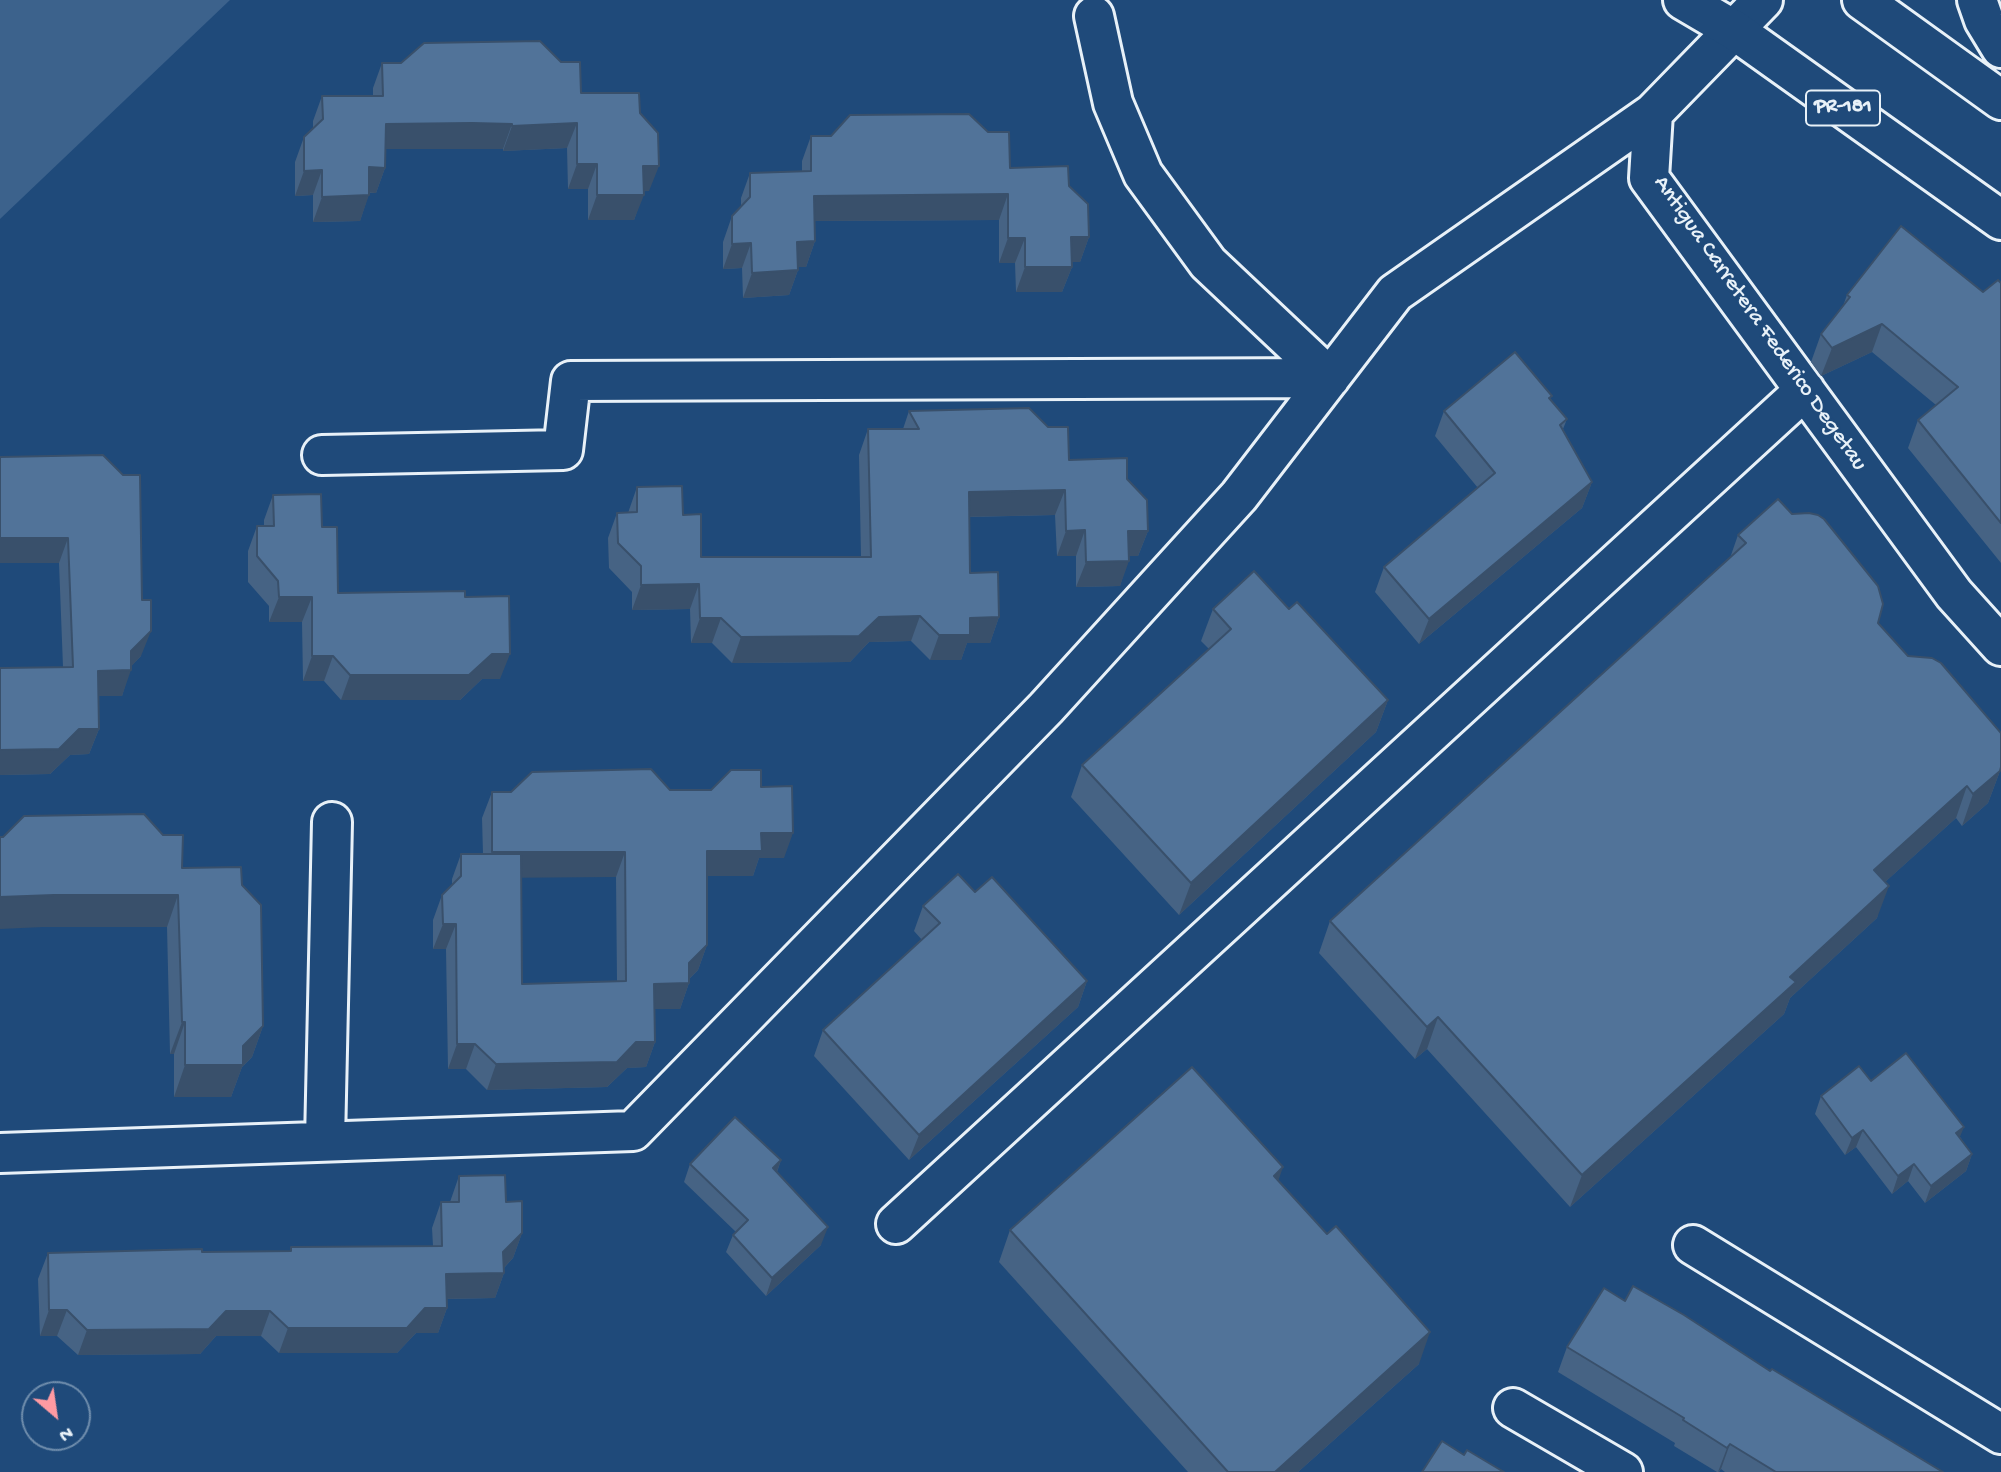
<!DOCTYPE html>
<html>
<head>
<meta charset="utf-8">
<style>
  body { margin:0 }
  #map { position:relative; width:2001px; height:1472px; overflow:hidden; background:#1f4a7a; font-family:"Gochi Hand",sans-serif }
  canvas { display:block }
  .north { position:absolute; left:21px; top:1381px; width:70px; height:70px; box-sizing:border-box; background:#1f4a7a; border:2px solid #6f8dac; border-radius:50%; rotate:151deg; font-size:19px; font-weight:700; line-height:28px; text-align:center; color:#e8f1f8 }
  .north::after { content:''; display:block; margin:auto; width:24px; height:32px; background:#ff9aa2; clip-path:polygon(50% 0,100% 100%,50% 72%,0 100%) }
</style>
</head>
<body>
<div id="map">
<canvas width="2001" height="1472"></canvas>
<div class="north">N</div>
</div>
<script>
const context = document.querySelector('canvas').getContext('2d');
context.lineJoin = 'round';
function paint(path, color) {
  context.fillStyle = color;
  context.fill(path, 'evenodd');
}
function shape(rows) {
  const path = new Path2D();
  for (const r of rows) {
    path.moveTo(r[0], r[1]);
    for (let i = 2; i < r.length; i += 2) path.lineTo(r[i], r[i + 1]);
  }
  return path;
}
function trace(path, color, width, dash) {
  context.strokeStyle = color;
  context.lineWidth = width;
  context.lineCap = dash ? 'butt' : 'round';
  context.setLineDash(dash || []);
  context.stroke(path);
}
function drawText(font, color, halo, rows, align = 'center') {
  context.font = font + ' "Gochi Hand",sans-serif';
  context.lineWidth = 5;
  context.setLineDash([]);
  context.textBaseline = 'middle';
  context.strokeStyle = halo;
  context.fillStyle = color;
  for (const [text, x, y, turn = 0] of rows) {
    context.save();
    context.translate(x, y);
    context.rotate((+turn || 0) * Math.PI / 180);
    context.textAlign = isNaN(turn) ? turn : align;
    if (halo) context.strokeText(text, 0, 0);
    context.fillText(text, 0, 0);
    context.restore();
  }
}
const green = shape([
  [0,0,230,0,0,219]
]);
const minor = shape([
  [1763,0,1653,113,1649,178,1954,594,2001,646],
  [1094,16,1113,103,1143,174,1208,263,1330,378],
  [322,455,563,450,571,381,1330,378],
  [325,1141,332,822],
  [0,1153,633,1131,1046,708,1239,496,1395,293,1653,113],
  [896,1224,1805,390],
  [1693,1245,2001,1434],
  [1513,1408,1623,1472]
]);
const highway = shape([
  [1683,0,1734,30,2001,220],
  [1862,0,2001,100],
  [1977,0,1984,20,2001,48]
]);
const wall = shape([
  [382,63,581,93,640,113,649,191,644,191,634,220,588,220,588,189,568,189,567,148,503,151,503,149,463,148,385,149,385,168,376,193,369,193,360,221,313,222,313,195,295,196,295,162,304,137,313,128,313,121,322,96,373,96,373,88],
  [811,136,1010,168,1069,186,1089,237,1080,262,1072,262,1072,267,1062,292,1016,292,1015,263,999,263,999,220,815,221,815,241,806,267,798,267,798,270,789,295,743,298,742,268,723,269,723,242,732,216,741,207,741,198,750,173,802,172,802,161],
  [2001,283,2001,563,1908,448,1918,420,1936,405,1872,352,1821,376,1811,362,1821,334,1843,306,1847,295,1983,292],
  [1552,396,1550,399,1567,419,1563,429,1592,482,1582,508,1419,644,1375,592,1384,567,1478,488,1435,436,1444,411],
  [909,411,1069,460,1127,479,1148,531,1138,556,1129,556,1120,586,1076,587,1076,556,1057,556,1055,515,969,517,970,573,999,617,990,643,967,643,961,660,930,660,911,641,869,642,850,662,732,663,712,643,691,643,690,609,632,610,632,592,609,568,608,538,617,513,628,513,637,487,683,515,701,557,861,557,859,455,868,429,903,429],
  [103,455,141,656,131,666,122,696,98,696,99,729,89,754,70,755,50,774,0,775,0,668,63,667,59,563,0,563],
  [273,495,322,527,338,593,465,597,500,679,482,679,460,700,341,700,324,681,303,681,302,622,269,622,269,606,248,582,248,551,257,526,264,526,264,520],
  [1738,535,2000,771,1988,803,1962,826,1956,818,1885,882,1877,918,1790,998,1784,1014,1570,1207,1427,1049,1415,1059,1319,953,1330,921,1730,558],
  [1213,609,1289,609,1388,700,1376,732,1179,915,1071,797,1082,765,1209,649,1201,641],
  [761,787,784,858,759,858,753,876,707,876,707,945,698,970,689,979,689,983,680,1009,654,1009,655,1042,646,1067,627,1068,607,1087,487,1090,466,1069,448,1069,446,949,433,949,433,920,442,895,452,885,452,879,461,854,483,854,482,818,492,792,711,790],
  [521,877,616,877,617,982,522,984],
  [182,868,242,885,263,1026,252,1057,242,1067,231,1097,174,1097,174,1054,170,1054,167,927,43,927],
  [975,892,1087,981,1078,1007,909,1160,814,1056,823,1030,922,940,914,931,923,906],
  [1871,1081,1960,1137,1972,1154,1966,1171,1925,1203,1908,1181,1892,1194,1856,1147,1845,1155,1815,1114,1821,1096],
  [781,1160,777,1172,821,1245,766,1296,726,1252,733,1235,736,1232,684,1182,690,1164],
  [459,1176,506,1202,522,1233,513,1258,504,1268,504,1273,495,1298,447,1299,447,1308,438,1333,416,1333,397,1353,279,1353,261,1336,216,1336,200,1354,78,1355,57,1336,40,1336,38,1279,48,1253,290,1251,291,1247,433,1246,432,1228,441,1202,450,1202],
  [1278,1181,1419,1364,1298,1472,1188,1472,999,1262,1010,1230],
  [1625,1301,1770,1371,1943,1472,1725,1472,1721,1469,1719,1472,1717,1472,1674,1446,1675,1443,1558,1372,1567,1347]
]);
const shadedWall = shape([
  [472,123,512,124,503,149,376,149,386,124],
  [577,123,567,148,503,151,512,126],
  [577,164,597,164,588,189,568,189],
  [643,166,659,166,649,191,634,192],
  [369,167,385,168,376,193,360,192],
  [322,170,313,195,295,196,304,171],
  [1008,194,999,220,805,221,814,196],
  [369,195,360,221,313,222,322,197],
  [597,195,644,195,634,220,588,220],
  [1071,237,1089,237,1080,262,1062,262],
  [1008,238,1025,238,1015,263,999,263],
  [815,241,806,267,788,267,797,242],
  [751,243,742,268,723,269,732,244],
  [1025,267,1072,267,1062,292,1016,292],
  [798,270,789,295,743,298,752,273],
  [1882,324,1872,352,1821,376,1832,348],
  [1592,482,1582,508,1419,644,1429,619],
  [1065,490,1055,515,959,517,969,492],
  [1085,530,1076,556,1057,556,1066,531],
  [1128,531,1148,531,1138,556,1119,556],
  [0,538,68,538,59,563,0,563],
  [1129,561,1120,586,1076,587,1086,562],
  [699,584,690,609,632,610,641,585],
  [279,597,312,597,302,622,269,622],
  [920,616,911,641,869,642,850,662,732,663,741,637,879,617],
  [999,617,990,643,967,643,961,660,930,660,939,635,970,618],
  [700,618,721,618,712,643,691,643],
  [151,631,141,656,127,671,131,670,122,696,88,696,98,671,131,651],
  [492,654,510,654,500,679,482,679,460,700,341,700,350,675],
  [312,656,333,656,324,681,303,681],
  [1388,700,1376,732,1179,915,1191,883],
  [79,729,99,729,89,754,70,755,50,774,0,775,0,750],
  [2000,771,1988,803,1962,826,1973,794],
  [1967,786,1956,818,1863,902,1874,870],
  [761,833,793,833,784,858,759,858,753,876,698,876,707,851],
  [492,852,625,852,616,877,483,878],
  [1889,886,1877,918,1790,998,1784,1014,1570,1207,1582,1175,1790,977],
  [54,895,178,895,167,927,43,927,0,929,0,897],
  [443,924,456,924,446,949,433,949],
  [707,945,698,970,685,983,689,983,680,1009,645,1009,654,984,689,963],
  [1087,981,1078,1007,909,1160,919,1135],
  [1438,1017,1427,1049,1415,1059,1427,1027],
  [182,1022,185,1022,174,1054,170,1054],
  [263,1026,252,1057,242,1067,231,1097,174,1097,185,1065,243,1046],
  [636,1042,655,1042,646,1067,627,1068,607,1087,487,1090,496,1064],
  [457,1044,475,1044,466,1069,448,1069],
  [1964,1127,1957,1144,1956,1133],
  [1863,1130,1856,1147,1845,1155,1852,1138],
  [1972,1154,1966,1171,1925,1203,1931,1186],
  [781,1160,775,1177,773,1168],
  [1914,1164,1908,1181,1892,1194,1898,1176],
  [1283,1167,1272,1199,1274,1176],
  [828,1227,821,1245,766,1296,772,1278],
  [522,1233,513,1258,499,1273,504,1273,495,1298,437,1299,446,1274,503,1252],
  [425,1308,447,1308,438,1333,416,1333,397,1353,279,1353,288,1328],
  [49,1310,67,1310,57,1336,40,1336],
  [226,1311,270,1311,261,1336,216,1336,200,1354,78,1355,87,1330],
  [1430,1332,1419,1364,1298,1472,1275,1472],
  [1730,1444,1721,1469,1718,1472,1727,1448]
]);
const building = shape([
  [540,41,561,62,580,62,581,93,639,93,640,113,658,133,659,166,643,166,644,195,597,195,597,164,577,164,577,123,512,126,512,124,472,123,386,124,385,168,369,167,369,195,322,197,322,170,304,171,304,137,323,119,322,96,383,96,382,63,401,63,424,43,540,41],
  [969,114,988,132,1009,132,1010,168,1068,166,1069,186,1088,204,1089,237,1071,237,1072,267,1025,267,1025,238,1008,238,1008,194,814,196,815,241,797,242,798,270,752,273,751,243,732,244,732,216,750,197,750,173,811,171,811,136,831,136,850,115,969,114],
  [1901,226,1983,292,1998,280,2001,283,2001,523,1918,420,1958,387,1882,324,1832,348,1821,334,1850,297,1847,295,1901,226],
  [1515,352,1552,396,1549,398,1567,419,1560,425,1592,482,1429,619,1384,567,1495,473,1444,411,1515,352],
  [1029,408,1048,427,1068,427,1069,460,1127,458,1127,479,1147,500,1148,531,1128,531,1129,561,1086,562,1085,530,1066,531,1065,490,969,492,970,573,998,572,999,617,970,618,970,635,939,635,920,616,879,617,859,636,741,637,721,618,700,618,699,584,641,585,641,566,618,543,617,513,637,512,637,487,682,486,683,515,701,514,701,557,871,557,868,429,919,429,909,411,1029,408],
  [103,455,123,475,140,475,142,600,151,600,151,631,131,651,131,670,98,671,99,729,79,729,59,749,0,750,0,668,73,667,68,538,0,538,0,457,103,455],
  [321,494,322,527,337,527,338,593,465,591,465,597,509,596,510,654,492,654,469,675,350,675,333,656,312,656,312,597,279,597,278,581,257,556,257,526,274,526,273,495,321,494],
  [1778,499,1792,514,1809,513,1818,515,1824,519,1878,586,1883,604,1878,623,1908,656,1932,658,1941,663,2001,733,2001,767,2000,771,1973,794,1967,786,1874,870,1889,886,1790,977,1796,982,1582,1175,1438,1017,1427,1027,1330,921,1746,543,1738,535,1778,499],
  [1254,571,1289,609,1297,602,1388,700,1191,883,1082,765,1231,629,1213,609,1254,571],
  [651,769,670,790,711,790,731,770,761,770,761,787,792,786,793,833,761,833,762,851,707,851,707,945,689,963,689,983,654,984,655,1042,636,1042,617,1062,496,1064,475,1044,457,1044,456,924,443,924,442,895,461,876,461,854,521,854,522,984,626,981,625,852,492,852,492,792,511,792,532,772,651,769],
  [144,814,163,835,183,835,182,868,241,867,242,885,261,905,263,1026,243,1046,243,1065,185,1065,185,1022,182,1022,178,895,54,895,0,897,0,837,3,837,24,816,144,814],
  [958,874,975,892,992,877,1087,981,919,1135,823,1030,940,923,923,906,958,874],
  [1906,1053,1964,1127,1956,1133,1972,1154,1931,1186,1914,1164,1898,1176,1863,1130,1852,1138,1821,1096,1859,1066,1871,1081,1906,1053],
  [1192,1067,1283,1167,1274,1176,1327,1234,1336,1226,1430,1332,1275,1472,1228,1472,1010,1230,1192,1067],
  [735,1117,781,1160,773,1168,828,1227,772,1278,733,1235,748,1220,690,1164,735,1117],
  [505,1175,506,1202,522,1201,522,1233,503,1252,504,1273,446,1274,447,1308,425,1308,407,1328,288,1328,270,1311,226,1311,209,1329,87,1330,67,1310,49,1310,48,1253,202,1249,202,1252,291,1251,291,1247,442,1246,441,1202,459,1202,459,1176,505,1175],
  [1633,1286,1684,1315,1770,1371,1772,1369,1943,1472,1776,1472,1730,1444,1727,1448,1683,1420,1684,1418,1567,1347,1604,1288,1625,1301,1633,1286],
  [1442,1441,1464,1455,1467,1450,1504,1472,1422,1472,1442,1441]
]);
const shields = [
  [1843,108,74]
];
const shieldNames = [
  ["PR-181",1843,108]
];
const streetNames = [
  ["Antigua Carretera Federico Degetau",1759,324,55]
];
paint(green, '#3c628c');
trace(minor, '#e8f1f8', 44);
trace(highway, '#e8f1f8', 44);
trace(minor, '#1f4a7a', 38);
trace(highway, '#1f4a7a', 38);
paint(wall, '#466384');
paint(shadedWall, '#39506b');
paint(building, '#517399');
trace(building, '#39506b', 2);
for (const [x, y, w] of shields) {
  const box = new Path2D();
  box.roundRect(x - w / 2, y - 17.5, w, 35, 5);
  context.fillStyle = '#1f4a7a';
  context.fill(box);
  trace(box, '#e8f1f8', 2);
}
drawText('bold 21px', '#e8f1f8', null, shieldNames);
drawText('23px', '#e8f1f8', '#1f4a7a', streetNames);
</script>
</body>
</html>
